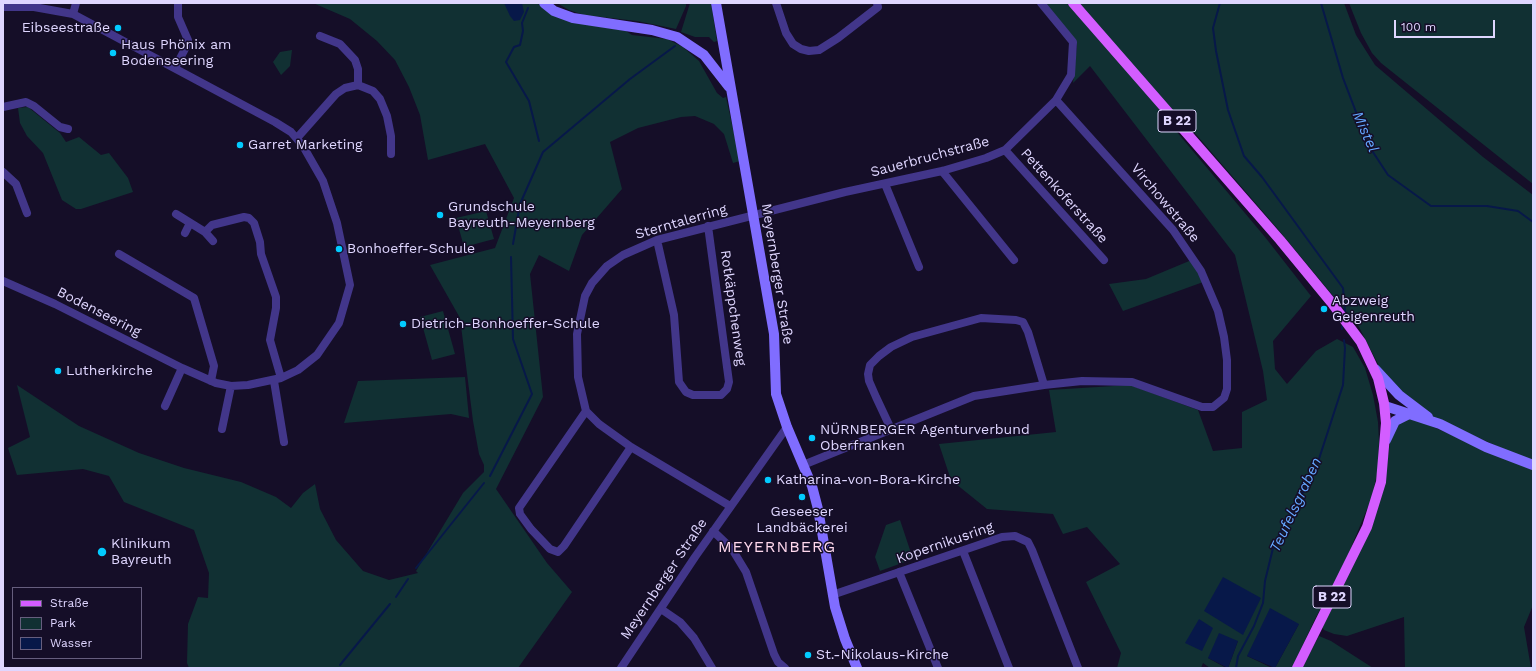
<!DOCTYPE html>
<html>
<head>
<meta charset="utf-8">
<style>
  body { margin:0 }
  #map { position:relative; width:1536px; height:671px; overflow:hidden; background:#150e28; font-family:"Work Sans",sans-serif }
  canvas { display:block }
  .frame { position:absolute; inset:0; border:4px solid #dfd6ff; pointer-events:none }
  .legend { position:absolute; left:12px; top:587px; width:130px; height:72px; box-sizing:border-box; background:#150e28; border:1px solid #665e7e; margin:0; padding:5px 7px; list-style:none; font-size:12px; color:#dfd6ff }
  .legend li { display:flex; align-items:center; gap:8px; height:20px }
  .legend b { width:20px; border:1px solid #665e7e }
  .scale { position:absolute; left:1394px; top:20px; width:101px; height:18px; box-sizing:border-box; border:2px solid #dfd6ff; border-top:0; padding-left:5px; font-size:12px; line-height:14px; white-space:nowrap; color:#dfd6ff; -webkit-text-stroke:3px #150e28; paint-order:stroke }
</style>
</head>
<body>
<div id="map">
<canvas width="1536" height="671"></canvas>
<div class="frame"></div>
<ul class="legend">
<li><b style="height:5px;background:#d35dff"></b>Straße</li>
<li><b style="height:11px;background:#113033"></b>Park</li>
<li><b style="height:11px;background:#071849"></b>Wasser</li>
</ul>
<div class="scale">100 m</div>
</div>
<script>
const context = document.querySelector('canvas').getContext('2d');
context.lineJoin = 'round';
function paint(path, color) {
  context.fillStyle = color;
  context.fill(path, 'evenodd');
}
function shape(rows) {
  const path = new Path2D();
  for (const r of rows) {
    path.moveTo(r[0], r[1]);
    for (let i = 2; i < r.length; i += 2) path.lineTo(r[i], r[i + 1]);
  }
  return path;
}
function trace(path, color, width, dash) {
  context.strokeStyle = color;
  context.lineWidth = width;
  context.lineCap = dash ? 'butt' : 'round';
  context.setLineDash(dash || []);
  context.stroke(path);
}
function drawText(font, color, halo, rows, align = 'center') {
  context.font = font + ' "Work Sans",sans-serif';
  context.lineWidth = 3;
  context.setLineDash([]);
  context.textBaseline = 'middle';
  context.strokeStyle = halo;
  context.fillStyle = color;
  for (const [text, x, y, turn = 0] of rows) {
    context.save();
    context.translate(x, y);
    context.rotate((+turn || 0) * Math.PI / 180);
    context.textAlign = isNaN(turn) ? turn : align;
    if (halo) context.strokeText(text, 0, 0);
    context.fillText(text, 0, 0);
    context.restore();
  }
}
const green = shape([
  [313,3,537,3,551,13,572,22,626,31,632,35,667,39,683,47,699,61,717,93,723,98,726,97,740,161,733,163,724,134,714,124,695,116,681,117,638,128,610,142,622,189,582,235,569,271,539,255,530,274,543,397,496,489,547,563,572,592,518,668,189,668,187,663,188,624,198,597,208,598,209,573,194,530,124,502,109,476,83,469,17,475,8,448,30,437,17,385,79,426,139,453,184,468,241,482,276,497,291,508,303,493,315,484,320,509,336,540,363,571,389,580,418,573,416,571,463,493,484,472,484,465,479,454,473,421,460,318,430,265,495,248,514,198,485,144,428,160,420,115,409,87,395,60,377,41,350,19],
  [557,3,686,3,686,6,676,29,637,21,584,15,569,10],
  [690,3,711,3,717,41,714,42,709,37,695,37,681,32],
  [1045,3,1344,3,1356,35,1375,65,1483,157,1533,195,1533,462,1438,420,1402,395,1380,368,1359,327,1277,228,1181,117,1171,125,1265,237,1311,296,1273,341,1275,369,1287,384,1316,351,1337,339,1353,347,1365,368,1373,395,1378,422,1379,442,1378,469,1372,497,1345,562,1314,621,1292,668,1275,668,1299,624,1247,656,1272,668,1228,668,1238,641,1208,658,1226,668,1210,668,1203,663,1201,668,1117,668,1121,653,1086,582,1120,564,1087,527,1063,534,1053,514,987,509,951,480,939,444,1056,432,1049,390,1130,385,1198,410,1213,451,1242,448,1242,412,1267,400,1263,371,1235,255,1090,66,1073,83,1077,45],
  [1349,3,1533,3,1533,184,1381,63,1372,53,1361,33],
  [292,50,290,66,281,75,273,62,280,52],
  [28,107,60,133,66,142,79,137,101,155,109,153,128,178,133,192,81,209,76,209,62,200,43,153,27,136,20,123,18,108],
  [486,211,494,239,464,247,456,218],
  [1194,259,1206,281,1123,311,1109,284,1146,279],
  [443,311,455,354,432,360,420,317],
  [465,377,469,418,451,414,344,423,358,381],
  [1409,418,1417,420,1533,470,1533,605,1524,627,1531,668,1405,668,1404,617,1347,636,1334,634,1324,630,1322,627,1365,540,1387,465,1391,434,1395,424],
  [900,520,913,559,880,571,875,557,886,525],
  [1319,636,1331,641,1373,668,1302,668]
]);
const water = shape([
  [504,3,522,3,524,12,520,20,514,21,510,16],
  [1223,577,1261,598,1243,635,1204,611],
  [1270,608,1299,624,1275,668,1247,656],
  [1199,619,1213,628,1202,651,1185,643],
  [1219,633,1238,641,1228,668,1208,658]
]);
const stream = shape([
  [1220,3,1213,28,1216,51,1228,110,1244,156,1262,177,1343,288,1345,311],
  [1321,3,1343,78,1369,146,1388,175,1431,206,1487,206,1518,211,1533,222],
  [528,8,522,23,523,31,520,45,514,47,506,62,529,101,539,141],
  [513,244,520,204,543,152,630,79,675,46],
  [1342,326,1342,329],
  [490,476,532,394,513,339,511,257],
  [416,568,484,483],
  [396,597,408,579],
  [340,665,390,604],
  [1236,668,1238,656,1254,626,1263,603,1265,581,1274,544,1296,506,1318,462,1343,385,1345,348,1344,340]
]);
const street = shape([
  [776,3,786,33,793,44,801,49,809,51,819,50,838,38,878,7,877,3],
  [3,7,34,7,73,14,275,122,291,132,303,146,323,181,337,223,350,285,339,323,317,355,298,370,281,378,248,385,231,386,216,383,182,368,55,304,3,281],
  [73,14,76,3],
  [320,36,340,44,355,60,358,69,358,85],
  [175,68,186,47,188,40,178,17,178,3],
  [3,107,26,102,34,106,60,127,68,129],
  [297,138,336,94,345,88,358,85,373,91,380,99,387,116,391,136,391,154],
  [1005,150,1104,260],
  [942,171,1014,260],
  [3,172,16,184,27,213],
  [885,184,919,267],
  [176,214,205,232,213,241],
  [205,232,212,225,244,217,249,218,254,223,260,242,261,254,276,297,276,308,270,340,281,378],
  [185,233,190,223],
  [657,240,674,315,679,382,686,392,693,395,721,395,727,389,729,382,708,226],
  [119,254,194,298,214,366,211,381],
  [274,381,284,442],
  [165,406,182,368],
  [586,411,519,508,520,514,531,529,550,549,558,552,564,546,631,447],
  [222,429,231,386],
  [891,429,876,397,869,381,868,374,870,365,879,356,891,347,912,337,981,318,1016,320,1023,322,1028,332,1044,385],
  [803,465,974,396,1044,385,1082,381,1132,382,1202,407,1213,407,1224,398,1227,389,1227,360,1224,337,1218,311,1201,271,1173,230,1056,100],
  [730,506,631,447,599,424,586,411,578,377,577,334,585,296,592,283,607,266,623,255,657,240,845,192,942,171,986,158,1005,150,1056,100,1071,75,1073,42,1041,3],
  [713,531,732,549,746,572,774,654,778,662,785,668],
  [963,551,1009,668],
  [899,572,938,668],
  [832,595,1002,537,1015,536,1028,542,1032,550,1078,668],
  [661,609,680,622,694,638,712,668],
  [621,668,695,557,787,427]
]);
const secondary = shape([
  [544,3,554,11,573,18,652,30,677,37,704,55,729,87],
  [716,3,774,334,776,394,787,427,812,486,818,509,835,607,845,639,857,668],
  [1375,369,1399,395,1428,417],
  [1385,406,1440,424,1486,447,1533,465],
  [1386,440,1395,421,1409,414]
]);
const primary = shape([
  [1073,3,1280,240,1331,302,1361,342,1378,378,1384,403,1386,423,1381,482,1367,527,1297,668]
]);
const markers = [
  [118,28,4,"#02cbff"],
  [113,53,4,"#02cbff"],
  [240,145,4,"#02cbff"],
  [440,215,4,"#02cbff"],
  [339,249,4,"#02cbff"],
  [1324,309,4,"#02cbff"],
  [403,324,4,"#02cbff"],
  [58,371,4,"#02cbff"],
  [812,438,4,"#02cbff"],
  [768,480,4,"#02cbff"],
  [802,497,4,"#02cbff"],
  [102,552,5,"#02cbff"],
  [808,655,4,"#02cbff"]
];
const shields = [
  [1177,121,38],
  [1332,597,38]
];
const shieldNames = [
  ["B 22",1177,121],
  ["B 22",1332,597]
];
const poiNames = [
  ["Eibseestraße",110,28,"right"],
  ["Haus Phönix am",121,45],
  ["Bodenseering",121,61],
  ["Garret Marketing",248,145],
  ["Grundschule",448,207],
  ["Bayreuth-Meyernberg",448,223],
  ["Bonhoeffer-Schule",347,249],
  ["Abzweig",1332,301],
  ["Geigenreuth",1332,317],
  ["Dietrich-Bonhoeffer-Schule",411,324],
  ["Lutherkirche",66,371],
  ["NÜRNBERGER Agenturverbund",820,430],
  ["Oberfranken",820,446],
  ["Katharina-von-Bora-Kirche",776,480],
  ["Geseeser",802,512,"center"],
  ["Landbäckerei",802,528,"center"],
  ["Klinikum",111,544],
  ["Bayreuth",111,560],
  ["St.-Nikolaus-Kirche",816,655]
];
const streetNames = [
  ["Sauerbruchstraße",930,157,-15],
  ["Pettenkoferstraße",1064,196,48],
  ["Virchowstraße",1165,203,50],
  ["Sterntalerring",681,222,-16],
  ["Meyernberger Straße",777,274,81],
  ["Rotkäppchenweg",733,308,82],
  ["Bodenseering",99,312,27],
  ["Kopernikusring",945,543,-19],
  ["Meyernberger Straße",664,579,-56]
];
const waterNames = [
  ["Mistel",1365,132,66],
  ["Teufelsgraben",1296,505,-65]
];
const quarterNames = [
  ["MEYERNBERG",777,547]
];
paint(green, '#113033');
paint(water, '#071849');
trace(stream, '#071849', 2);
trace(street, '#42368a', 8);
trace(secondary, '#806dff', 10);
trace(primary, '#d35dff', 10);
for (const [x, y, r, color] of markers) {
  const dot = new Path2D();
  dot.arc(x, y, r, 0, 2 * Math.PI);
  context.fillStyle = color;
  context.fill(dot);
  trace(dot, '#150e28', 1.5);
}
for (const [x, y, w] of shields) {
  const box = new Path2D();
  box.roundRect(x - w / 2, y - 11, w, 22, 3);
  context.fillStyle = '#150e28';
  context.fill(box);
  trace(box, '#dfd6ff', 1);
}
drawText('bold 13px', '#dfd6ff', null, shieldNames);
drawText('14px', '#dfd6ff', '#150e28', poiNames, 'left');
drawText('14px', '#dfd6ff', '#150e28', streetNames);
drawText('italic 15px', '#64a7ff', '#150e28', waterNames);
context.letterSpacing = '1px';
drawText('16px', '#ffd8ed', '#150e28', quarterNames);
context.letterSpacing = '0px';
</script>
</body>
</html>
